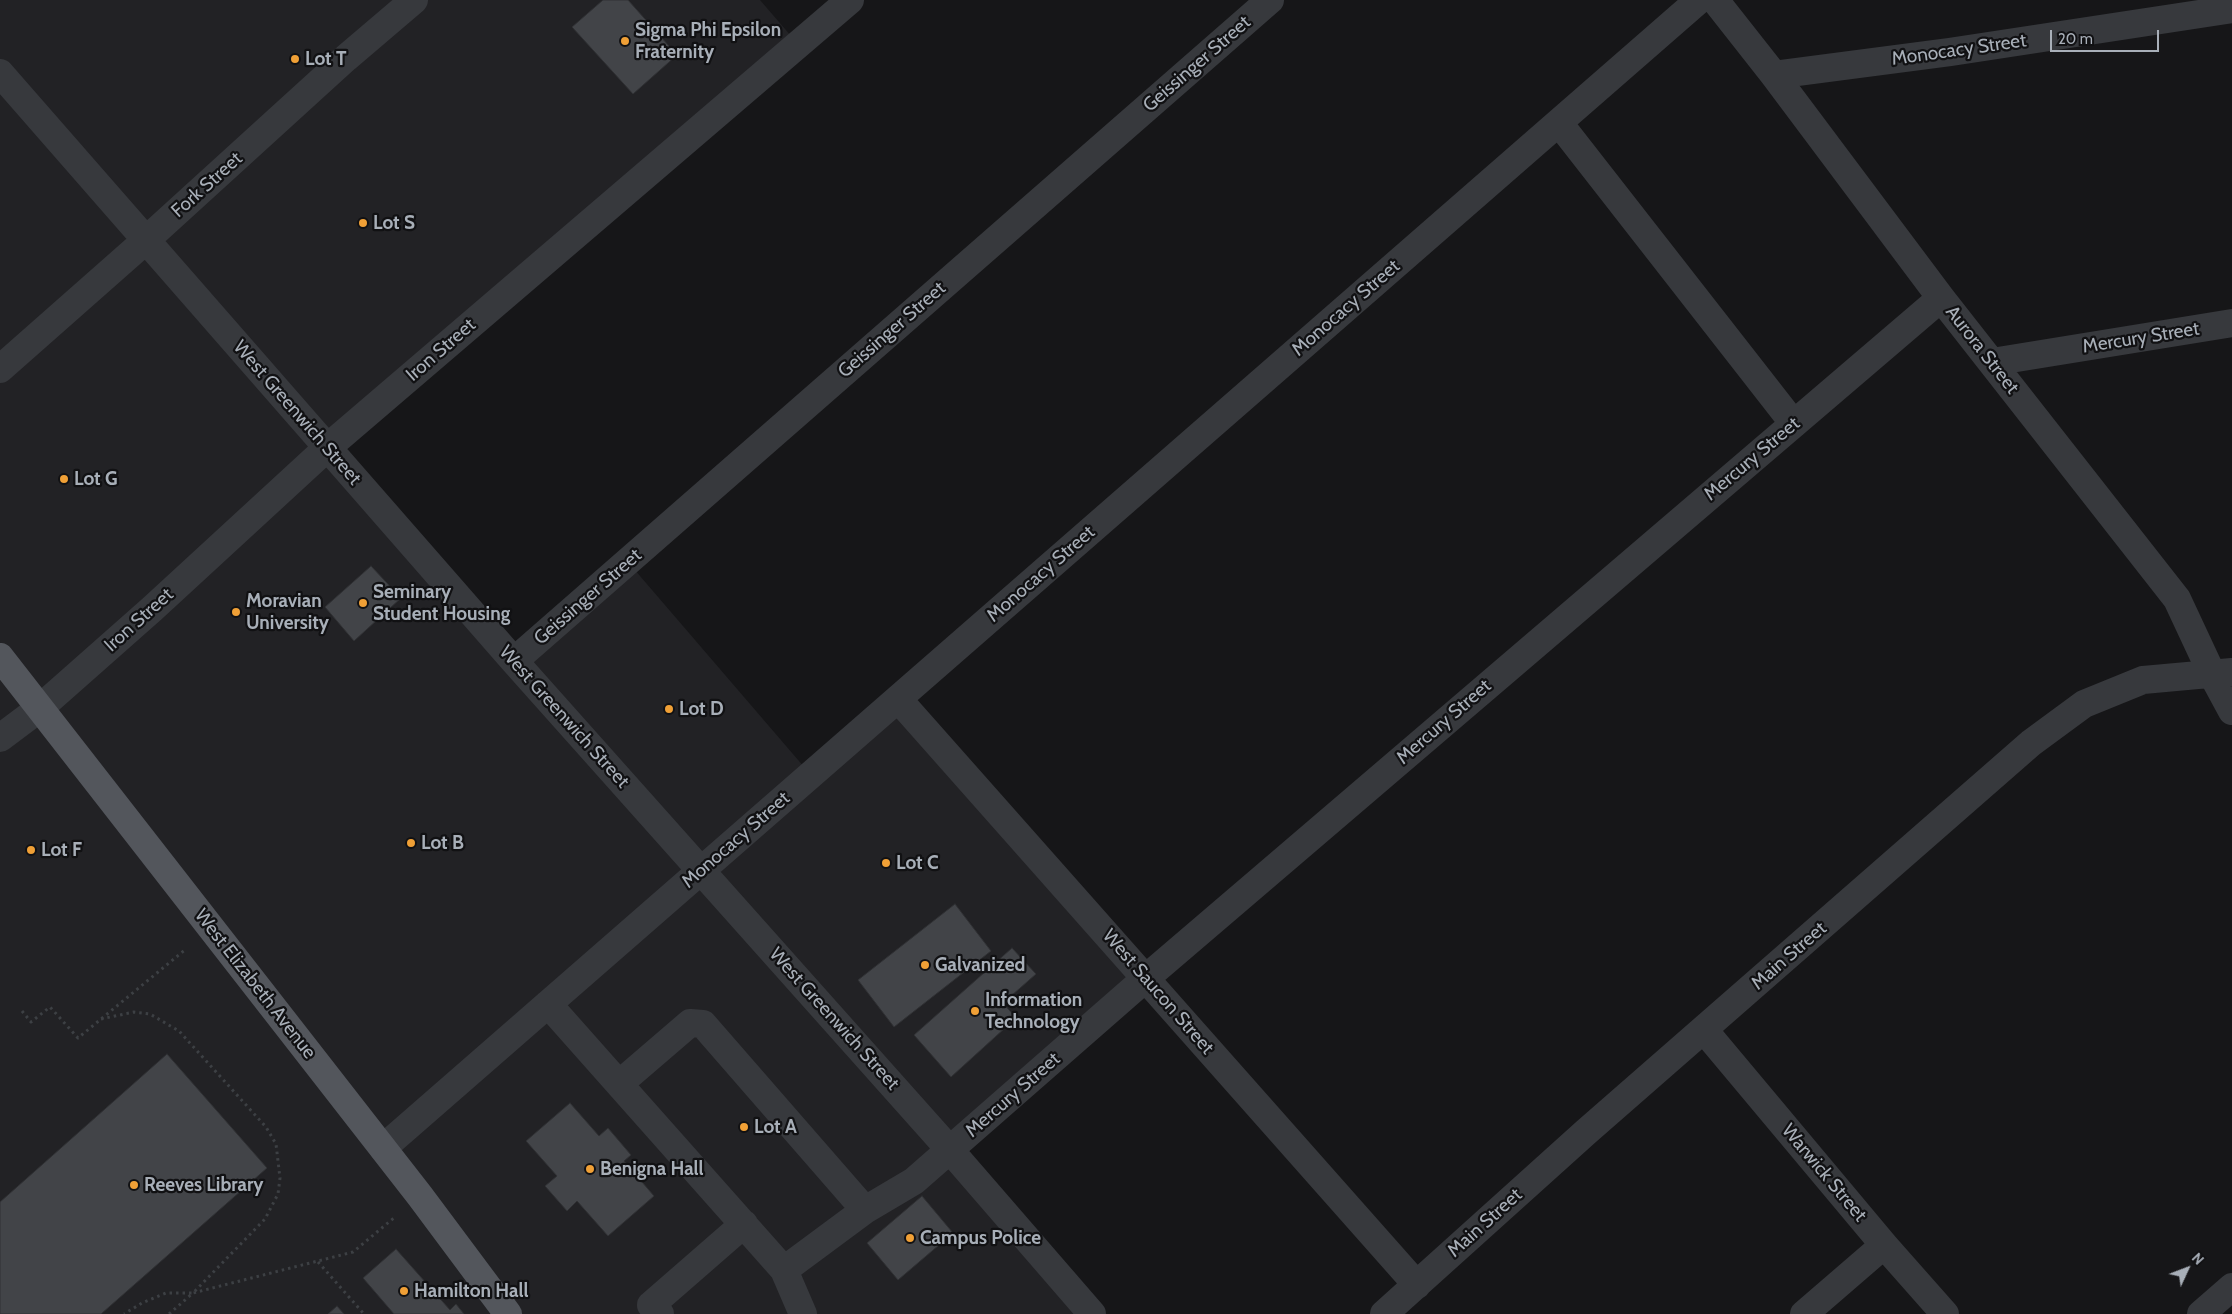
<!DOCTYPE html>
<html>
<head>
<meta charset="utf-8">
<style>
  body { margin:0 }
  #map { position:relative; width:2232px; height:1314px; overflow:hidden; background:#161618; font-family:Cabin,sans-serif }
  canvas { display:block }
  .north { position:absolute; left:2162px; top:1244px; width:50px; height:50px; -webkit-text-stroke:4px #111113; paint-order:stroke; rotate:47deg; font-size:14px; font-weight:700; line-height:20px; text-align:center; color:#a8afb8 }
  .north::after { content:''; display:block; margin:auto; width:18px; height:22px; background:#a8afb8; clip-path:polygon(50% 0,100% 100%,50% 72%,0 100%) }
  .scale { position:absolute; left:2050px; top:30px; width:109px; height:22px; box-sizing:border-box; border:2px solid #a8afb8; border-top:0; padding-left:6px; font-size:15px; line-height:18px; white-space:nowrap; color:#a8afb8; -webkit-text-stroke:4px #111113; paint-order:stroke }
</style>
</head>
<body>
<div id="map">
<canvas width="2232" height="1314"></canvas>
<div class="north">N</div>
<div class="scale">20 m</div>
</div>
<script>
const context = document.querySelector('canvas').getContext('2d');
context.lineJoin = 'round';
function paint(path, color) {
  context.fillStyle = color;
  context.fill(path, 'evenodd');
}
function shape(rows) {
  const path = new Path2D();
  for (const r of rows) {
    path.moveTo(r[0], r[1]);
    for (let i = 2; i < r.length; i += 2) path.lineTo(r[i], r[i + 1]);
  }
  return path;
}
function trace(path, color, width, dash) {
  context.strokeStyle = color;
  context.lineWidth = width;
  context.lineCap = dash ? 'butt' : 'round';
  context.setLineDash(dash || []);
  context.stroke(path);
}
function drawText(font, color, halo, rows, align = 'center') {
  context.font = font + ' Cabin,sans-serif';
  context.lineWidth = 4.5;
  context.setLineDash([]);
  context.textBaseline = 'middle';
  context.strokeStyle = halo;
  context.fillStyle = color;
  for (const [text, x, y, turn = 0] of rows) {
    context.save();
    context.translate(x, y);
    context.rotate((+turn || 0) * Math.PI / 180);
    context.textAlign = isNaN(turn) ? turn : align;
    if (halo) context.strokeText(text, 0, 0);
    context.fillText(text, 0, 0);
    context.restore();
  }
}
const built = shape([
  [0,0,760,0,798,44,328,447,514,660,628,562,811,775,898,699,1146,978,950,1149,1092,1314,0,1314]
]);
const building = shape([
  [603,0,628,0,677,55,633,94,572,27,603,0],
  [371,566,401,598,354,641,325,607,371,566],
  [955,904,991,951,894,1027,858,980,955,904],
  [1012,948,1036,974,1003,1003,1016,1018,951,1077,914,1035,1012,948],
  [167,1054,267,1168,101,1314,0,1314,0,1202,167,1054],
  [570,1103,599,1136,608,1128,631,1155,624,1161,654,1196,608,1236,577,1201,567,1211,545,1186,557,1176,526,1141,570,1103],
  [922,1196,953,1233,898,1280,867,1243,922,1196],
  [396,1249,450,1310,456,1304,464,1314,394,1314,363,1278,396,1249],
  [337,1306,344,1314,328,1314,337,1306]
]);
const path = shape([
  [22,1011,31,1022,50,1007,78,1038,186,949],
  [101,1019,134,1012,150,1014,179,1031,266,1127,276,1144,280,1178,278,1194,265,1219,193,1293,166,1293,142,1303,124,1314],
  [318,1262,364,1314],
  [169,1314,193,1293,353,1252,395,1217]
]);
const minor = shape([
  [1715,0,1774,75,1941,298,2177,599,2212,674,2232,711],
  [0,73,514,661,950,1150,1092,1314],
  [1774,75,1950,52,2232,9],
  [1559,123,1794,424],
  [1992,362,2232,323],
  [0,369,145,241,346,58,414,0],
  [514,661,1270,0],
  [898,699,1417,1285],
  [0,738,40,708,152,609,328,447,850,0],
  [548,1004,784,1270,865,1210],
  [1704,1030,1884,1245,1945,1314],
  [619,1084,690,1023,703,1024,865,1210,914,1181,1146,978,1941,298],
  [383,1148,1699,0],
  [784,1270,803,1314],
  [660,1314,651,1305,744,1224],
  [1384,1314,1586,1132,2031,743,2084,704,2143,680,2232,672],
  [1804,1314,1884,1245],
  [2201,1314,2232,1287]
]);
const major = shape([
  [0,657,420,1196,508,1314]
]);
const markers = [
  [625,41,5,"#f0a036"],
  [295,59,5,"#f0a036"],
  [363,223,5,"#f0a036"],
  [64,479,5,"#f0a036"],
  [363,603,5,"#f0a036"],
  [236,612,5,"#f0a036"],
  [669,709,5,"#f0a036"],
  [411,843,5,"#f0a036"],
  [31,850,5,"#f0a036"],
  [886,863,5,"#f0a036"],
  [925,965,5,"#f0a036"],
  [975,1011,5,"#f0a036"],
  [744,1127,5,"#f0a036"],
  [590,1169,5,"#f0a036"],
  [134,1185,5,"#f0a036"],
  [910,1238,5,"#f0a036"],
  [404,1291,5,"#f0a036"]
];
const poiNames = [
  ["Sigma Phi Epsilon",635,30],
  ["Fraternity",635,52],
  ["Lot T",305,59],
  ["Lot S",373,223],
  ["Lot G",74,479],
  ["Seminary",373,592],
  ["Student Housing",373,614],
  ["Moravian",246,601],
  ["University",246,623],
  ["Lot D",679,709],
  ["Lot B",421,843],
  ["Lot F",41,850],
  ["Lot C",896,863],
  ["Galvanized",935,965],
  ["Information",985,1000],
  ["Technology",985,1022],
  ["Lot A",754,1127],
  ["Benigna Hall",600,1169],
  ["Reeves Library",144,1185],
  ["Campus Police",920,1238],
  ["Hamilton Hall",414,1291]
];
const streetNames = [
  ["Monocacy Street",1959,50,-8],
  ["Geissinger Street",1197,64,-41],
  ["Fork Street",207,185,-42],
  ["Monocacy Street",1346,308,-41],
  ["Geissinger Street",892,330,-41],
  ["Mercury Street",2141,338,-9],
  ["Iron Street",441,350,-41],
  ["Aurora Street",1982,350,52],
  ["West Greenwich Street",297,413,49],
  ["Mercury Street",1752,459,-40],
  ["Monocacy Street",1041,574,-41],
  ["Geissinger Street",588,597,-41],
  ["Iron Street",139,620,-42],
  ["West Greenwich Street",564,717,48],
  ["Mercury Street",1444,722,-41],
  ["Monocacy Street",736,840,-41],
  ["Main Street",1789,956,-41],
  ["West Elizabeth Avenue",255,984,52],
  ["West Saucon Street",1158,992,49],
  ["West Greenwich Street",834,1019,48],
  ["Mercury Street",1013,1095,-41],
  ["Warwick Street",1824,1173,50],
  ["Main Street",1485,1223,-42]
];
paint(built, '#222225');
paint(building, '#424448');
trace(building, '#303134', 1);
trace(path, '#3d4044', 3, [2.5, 4]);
trace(minor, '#37393d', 28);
trace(major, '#53565c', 28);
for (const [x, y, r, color] of markers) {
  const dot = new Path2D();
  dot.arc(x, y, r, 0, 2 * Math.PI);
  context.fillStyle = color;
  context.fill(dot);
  trace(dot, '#111113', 2);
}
drawText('bold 19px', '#a8afb8', '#111113', poiNames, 'left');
drawText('19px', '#a8afb8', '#111113', streetNames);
</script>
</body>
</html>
